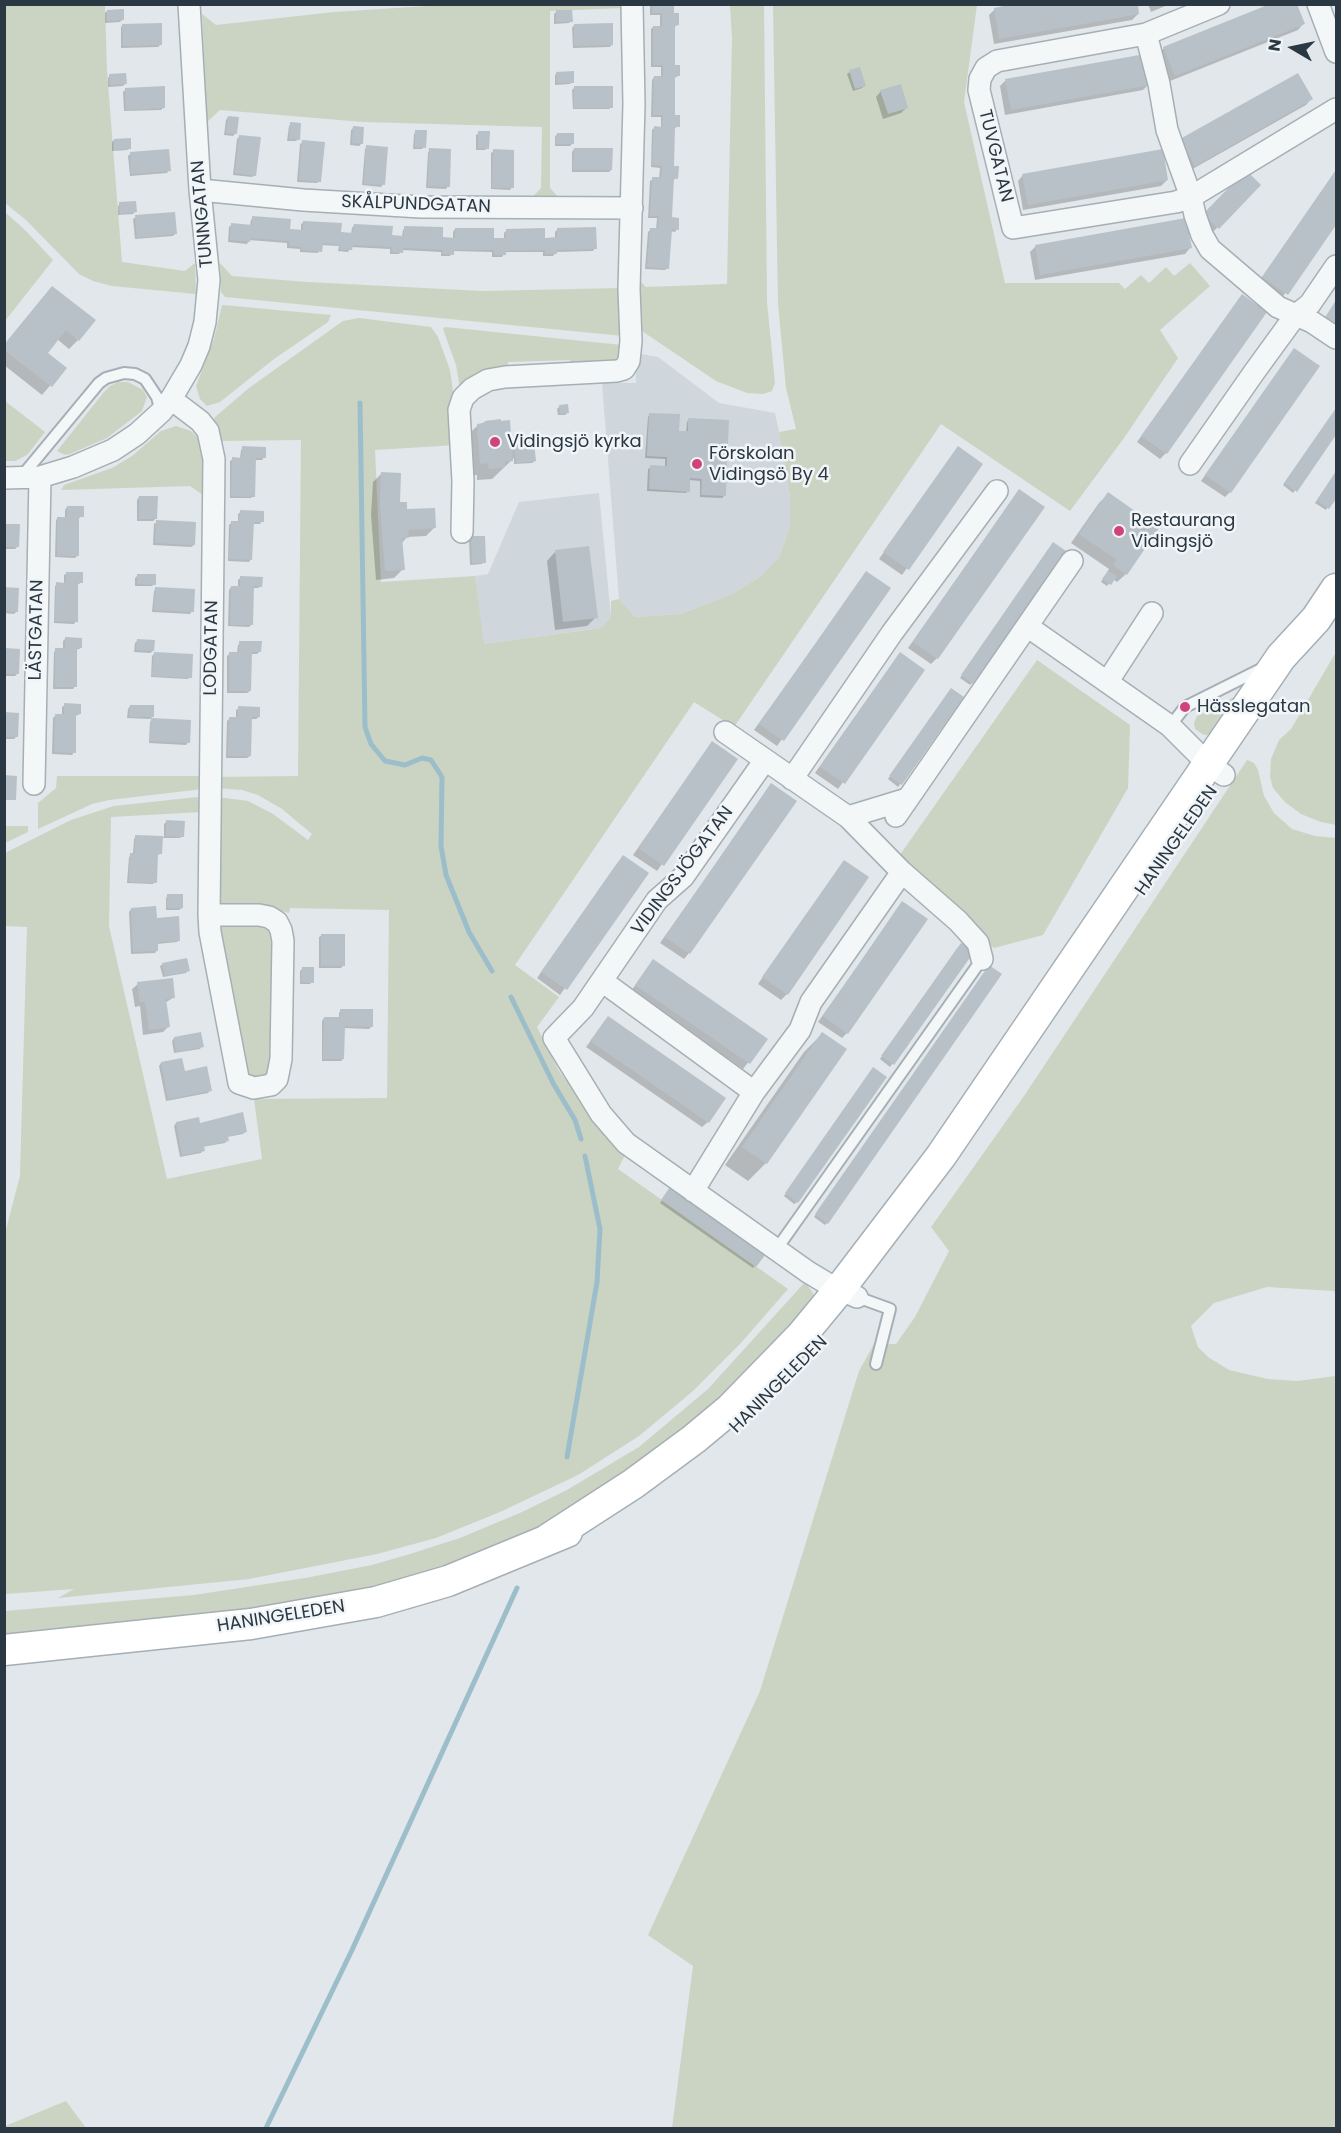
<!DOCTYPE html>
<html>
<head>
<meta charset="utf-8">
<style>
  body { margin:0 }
  #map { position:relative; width:1341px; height:2133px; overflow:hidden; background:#e1e7ea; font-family:Poppins,sans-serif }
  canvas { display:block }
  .frame { position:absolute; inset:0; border:6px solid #293843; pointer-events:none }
  .north { position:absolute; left:1263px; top:18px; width:60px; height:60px; -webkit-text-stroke:4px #f1f5f8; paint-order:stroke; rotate:279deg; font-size:16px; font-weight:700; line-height:24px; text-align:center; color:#293843 }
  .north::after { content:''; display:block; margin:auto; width:21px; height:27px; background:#293843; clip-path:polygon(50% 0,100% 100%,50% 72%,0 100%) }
</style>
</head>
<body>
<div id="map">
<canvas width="1341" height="2133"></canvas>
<div class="frame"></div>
<div class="north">N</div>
</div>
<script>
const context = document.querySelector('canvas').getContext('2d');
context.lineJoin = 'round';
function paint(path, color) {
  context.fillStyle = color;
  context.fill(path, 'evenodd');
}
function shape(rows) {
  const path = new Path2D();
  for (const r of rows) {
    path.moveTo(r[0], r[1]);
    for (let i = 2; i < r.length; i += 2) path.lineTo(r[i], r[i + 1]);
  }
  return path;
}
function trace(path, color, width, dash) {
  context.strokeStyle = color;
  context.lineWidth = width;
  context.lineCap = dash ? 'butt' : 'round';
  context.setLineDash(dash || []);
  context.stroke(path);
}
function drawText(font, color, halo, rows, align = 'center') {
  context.font = font + ' Poppins,sans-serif';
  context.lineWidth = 5;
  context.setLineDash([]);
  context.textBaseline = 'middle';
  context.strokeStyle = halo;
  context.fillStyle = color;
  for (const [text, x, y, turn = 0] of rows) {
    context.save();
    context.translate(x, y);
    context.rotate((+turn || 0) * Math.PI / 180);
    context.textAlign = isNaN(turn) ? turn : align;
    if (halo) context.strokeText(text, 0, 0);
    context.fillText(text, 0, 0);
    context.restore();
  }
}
const built = shape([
  [636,353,658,357,719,403,775,413,779,432,790,496,790,527,779,557,761,576,734,593,681,614,635,617,619,599,602,383,636,383],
  [599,493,611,617,601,628,483,644,475,576,488,574,519,502]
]);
const green = shape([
  [623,4,623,8,550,11,550,188,560,199,531,199,541,188,542,127,363,122,220,110,207,122,202,14,216,25,334,12,443,5],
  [4,5,105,5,107,71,122,262,185,271,195,263,196,294,112,286,93,281,79,274,26,220,5,203],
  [730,5,764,5,767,302,775,383,772,391,763,394,747,393,716,381,642,331,636,317,638,279,646,287,727,284,732,38],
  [773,5,977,5,964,102,1005,283,1119,283,1125,289,1141,275,1149,283,1166,267,1174,276,1190,263,1210,286,1160,330,1178,358,1124,438,1070,511,941,424,734,727,694,702,515,965,559,997,537,1027,559,1071,611,1139,626,1153,618,1169,788,1289,740,1344,693,1391,639,1436,578,1475,500,1512,436,1538,377,1554,249,1579,58,1598,74,1589,5,1594,4,1237,20,1176,27,927,5,926,5,853,71,820,114,806,197,797,201,799,202,812,111,817,109,926,167,1179,262,1159,254,1099,387,1098,389,910,290,908,289,913,271,908,227,907,221,904,217,898,217,797,248,801,273,814,308,840,312,834,282,809,258,795,242,790,217,788,217,777,298,776,301,440,220,441,213,423,215,417,249,388,343,321,359,318,431,327,438,337,450,370,455,406,457,445,375,450,381,582,475,576,484,644,601,628,611,617,611,601,619,599,635,617,681,614,734,593,761,576,779,557,790,527,790,496,779,432,796,429,786,388,778,304],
  [5,212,26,231,53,260,5,321],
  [220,263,232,276,307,282,483,291,621,288,623,336,225,297,221,292],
  [222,305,223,305,331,315,328,322,274,359,220,402,207,406,200,399,196,386,214,339],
  [445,327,622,345,618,360,571,365,570,360,508,362,508,373,460,389,456,365,443,329],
  [118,382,128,382,143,390,147,397,142,411,107,438,70,454,65,455,57,451,104,392,110,386],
  [5,401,45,432,27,455,15,461,5,461],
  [176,426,191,431,202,442,204,450,206,497,190,486,61,490,64,485,112,468,132,456,161,431],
  [1336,652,1336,825,1321,822,1301,814,1285,802,1273,788,1270,777,1271,759,1279,740,1291,729],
  [1037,660,1130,725,1128,788,1043,935,994,948,897,859],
  [1242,693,1212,735,1204,735,1195,729,1194,723,1197,716],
  [1247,760,1254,763,1258,770,1264,796,1274,813,1292,829,1315,836,1336,838,1336,1295,1334,1291,1267,1287,1214,1303,1191,1326,1198,1347,1208,1357,1229,1370,1268,1379,1297,1381,1336,1376,1336,2128,672,2128,693,1966,648,1935,760,1691,859,1371,874,1344,896,1344,915,1317,949,1251,931,1227,1024,1096],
  [57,776,203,776,203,789,109,800,92,804,38,829,38,803,56,788],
  [5,826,28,826,28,832,5,843],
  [226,923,259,923,270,930,275,941,270,1072,263,1079,248,1078,218,928],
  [805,1282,813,1293,814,1301,719,1408,581,1507,515,1540,457,1564,393,1584,257,1610,5,1637,5,1611,194,1595,305,1578,372,1565,410,1554,460,1538,522,1512,567,1490,639,1447,708,1389],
  [66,2101,86,2128,5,2128,5,2126]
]);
const shadow = shape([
  [650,4,672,4,673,14,678,25,673,27,673,66,678,76,674,78,674,117,678,126,674,129,673,168,677,178,673,180,671,218,677,229,675,232,670,231,668,268,665,270,645,269,648,232,651,229,656,230,657,218,648,218,650,181,653,179,659,179,660,168,651,167,652,130,654,128,661,128,661,117,651,117,652,80,654,77,661,78,661,67,651,67,651,29,653,27,660,27,660,15,650,15],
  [1148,4,1170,4,1151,12],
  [995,9,1138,14,1132,20,994,44,989,15],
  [107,11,122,20,120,22,105,23,105,13],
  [556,12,571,21,569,23,554,24,554,14],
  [1303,24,1298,30,1170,81,1158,54,1164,48],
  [123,25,161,44,158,47,121,48,121,27],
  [574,25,612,44,610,47,573,48,572,28],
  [850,72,864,86,862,88,853,91,847,74],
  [557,73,572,82,570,84,555,85,555,75],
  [110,75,125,84,123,86,108,87,108,78],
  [1006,80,1149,84,1143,90,1005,115,1000,86],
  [575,87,612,107,609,109,573,109,572,90],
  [126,89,164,107,161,110,124,111,123,92],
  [881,91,907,107,901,113,883,119,876,97],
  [1311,99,1306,105,1189,171,1175,146],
  [228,117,235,134,233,136,224,135,226,120],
  [291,124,298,139,296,141,287,141,289,126],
  [353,128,362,143,359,146,350,145,351,130],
  [416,131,424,147,422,149,413,149,414,134],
  [479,133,488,148,485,150,476,150,476,135],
  [557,134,572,144,570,146,555,146,555,137],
  [240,136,255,175,252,177,233,175,237,139],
  [114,140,130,148,127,150,112,151,112,142],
  [303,142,320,181,317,183,297,182,300,144],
  [367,147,383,184,381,187,362,185,365,149],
  [574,149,611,170,609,172,572,172,572,152],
  [430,150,448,186,446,189,426,188,428,152],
  [494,151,512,187,510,190,491,189,491,153],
  [130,154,169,170,167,173,130,176,128,156],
  [1336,170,1336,222,1281,299,1258,283],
  [1023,175,1167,180,1161,186,1023,210,1018,181],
  [1259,185,1212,233,1199,220],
  [120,204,135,212,133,214,118,215,118,206],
  [136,217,175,234,173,236,135,239,133,219],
  [253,217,288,230,301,231,301,224,304,222,339,234,351,234,352,228,354,225,391,237,402,237,403,230,405,228,441,239,453,239,453,232,455,229,492,239,504,239,504,233,507,230,543,239,555,239,555,232,557,230,595,248,593,251,556,252,553,256,543,256,543,252,505,252,502,257,492,257,492,252,453,251,450,256,441,256,441,252,402,250,399,254,390,254,390,249,351,247,348,252,338,251,339,246,321,245,318,253,300,252,300,249,287,248,287,243,249,240,247,244,228,242,229,227,232,225,250,226,251,220],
  [1036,246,1190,248,1185,254,1035,280,1030,252],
  [44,296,78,340,69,349,57,339,46,353,65,368,42,395,4,365,4,345],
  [1242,296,1166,453,1160,459,1137,442],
  [1289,356,1230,492,1225,497,1201,481],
  [560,406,568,412,565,415,558,415,557,409],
  [1336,409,1336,432,1293,493,1283,485],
  [650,414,677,432,686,432,687,422,689,419,727,443,724,445,713,445,713,456,724,496,722,498,700,497,700,481,689,480,688,491,686,493,647,491,648,469,651,467,665,468,665,459,645,458,648,417],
  [485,422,511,450,515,445,535,461,532,463,514,464,514,458,492,479,477,480,477,475,469,475,466,437,478,425],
  [243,448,264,457,262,460,254,460,254,496,251,498,230,498,230,461,233,459,240,459,241,450],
  [958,448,981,464,902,575,879,559],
  [1336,472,1336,496,1326,510,1315,503],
  [382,473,399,503,406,511,435,527,426,536,407,537,401,544,403,569,394,578,376,580,371,515,373,482],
  [1108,494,1126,574,1117,582,1113,579,1107,586,1101,582,1109,569,1071,543,1099,503],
  [139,497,156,518,153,521,137,521,137,500],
  [1014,497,937,658,931,664,908,648],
  [67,507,82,516,78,519,77,556,75,558,55,557,56,520,58,518,65,518,65,510],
  [241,512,262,521,260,524,252,524,251,559,249,562,228,561,229,525,231,523,238,523,238,514],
  [157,522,194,545,191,547,153,545,154,524],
  [4,525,18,546,15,549,4,549],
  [471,538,485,562,482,564,470,565,469,540],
  [1051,546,972,683,970,685,960,678],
  [555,552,596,617,587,626,555,630,547,561],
  [67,573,82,582,77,585,76,621,74,624,54,623,55,586,57,584,64,584,64,575],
  [866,573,889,589,777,746,754,730],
  [138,575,155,584,152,586,135,586,135,578],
  [241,577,261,586,258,588,252,588,251,625,249,627,228,626,229,590,231,587,238,587,238,580],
  [156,588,192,611,190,614,152,612,154,591],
  [4,589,17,611,14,614,4,613],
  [65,639,81,648,76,650,75,686,73,689,53,689,54,652,56,649,63,649,63,641],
  [137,641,153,651,150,653,134,652,135,643],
  [240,643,260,651,257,654,250,654,250,691,247,693,227,693,227,656,230,653,237,653,238,645],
  [4,650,17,674,15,676,4,676],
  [154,654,190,677,188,679,151,677,152,656],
  [895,660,923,670,838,789,815,773],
  [949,693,962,698,898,787,888,779],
  [65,705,80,714,75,716,74,752,72,755,52,754,53,718,56,715,62,716,62,707],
  [130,706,152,717,150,719,127,718,128,709],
  [239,708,259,717,256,719,250,719,250,756,247,758,226,758,227,721,230,718,236,718,236,710],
  [4,713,16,737,14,739,4,739],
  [152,720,188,742,186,745,149,743,150,722],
  [712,743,736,760,657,871,633,855],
  [771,785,689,953,684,959,660,943],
  [166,822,183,836,180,838,162,838,161,853,157,856,155,882,153,884,127,883,129,857,133,854,134,839,136,836,164,837,164,824],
  [618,862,647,873,560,995,537,978],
  [844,862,787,994,781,1000,758,984],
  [168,895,182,908,179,910,166,910,166,898],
  [902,903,847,1033,842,1038,818,1022],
  [131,909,155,919,179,940,177,942,157,944,157,950,155,953,131,954,129,912],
  [322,935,343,966,341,968,319,968,319,937],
  [958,947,972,952,890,1067,880,1059],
  [653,961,766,1039,743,1069,631,991],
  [163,964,188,970,186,973,163,977,160,966],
  [302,969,312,982,310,984,300,984,300,971],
  [987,969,827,1223,825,1225,814,1217],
  [138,984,174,997,165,1003,169,1026,163,1032,143,1035,140,1006,135,1007,132,989],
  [341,1010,372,1026,369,1029,343,1028,343,1059,341,1061,322,1061,322,1021,324,1018,339,1018,339,1013],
  [608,1018,708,1122,702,1127,586,1047],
  [822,1034,845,1050,766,1163,748,1181,725,1165,804,1052],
  [174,1038,202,1046,200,1049,174,1053,172,1041],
  [161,1063,183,1073,210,1090,208,1093,166,1101,159,1066],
  [871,1072,797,1202,794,1204,784,1196],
  [176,1123,199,1125,246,1131,243,1134,227,1137,227,1140,225,1143,202,1147,203,1150,201,1153,180,1157,174,1126],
  [668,1192,755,1266,753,1268,660,1203]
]);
const stream = shape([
  [360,403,365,727,371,744,385,761,405,765,422,758,431,760,442,777,441,846,446,875,469,932,492,971],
  [511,997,553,1083,575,1120,581,1139],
  [567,1457,597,1282,600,1229,585,1156],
  [266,2128,352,1950,517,1588]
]);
const building = shape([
  [652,4,674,4,674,13,679,13,679,25,675,25,675,65,680,65,680,76,675,76,675,115,680,115,680,127,675,127,674,166,679,166,678,179,674,178,672,217,679,218,679,230,672,229,669,269,647,267,650,228,658,228,659,216,650,216,652,177,661,177,662,166,652,165,654,126,662,127,663,115,653,115,654,76,663,76,663,65,653,65,653,26,662,26,662,13,652,13],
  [1013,4,1138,4,1139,14,999,39,994,8],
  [1270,4,1297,4,1305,24,1175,76,1163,47],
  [124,9,124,20,107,21,107,10],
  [556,10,572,10,573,22,556,22],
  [162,23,162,45,123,46,122,24],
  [613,23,613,45,574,46,574,24],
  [1145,54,1150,85,1011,110,1005,79],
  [860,67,866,86,855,89,849,70],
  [574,71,574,83,557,83,556,72],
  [126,73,127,84,110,85,109,74],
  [1298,73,1313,99,1195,166,1180,139],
  [901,84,908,108,888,114,880,90],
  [165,86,165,108,126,110,125,88],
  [574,86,613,86,613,108,574,108],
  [228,116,239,117,237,134,226,133],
  [290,122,301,123,300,140,289,139],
  [353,126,364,127,363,144,352,143],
  [415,130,427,130,426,148,415,147],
  [478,131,490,131,489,149,478,148],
  [557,133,574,133,574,144,556,144],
  [239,135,261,137,256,176,235,173],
  [131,138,131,149,114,150,114,139],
  [302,140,325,142,321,182,299,180],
  [366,145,388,147,385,185,364,184],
  [429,148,451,149,450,187,428,186],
  [574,148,613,148,612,170,573,170],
  [169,149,171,171,131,174,130,152],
  [493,149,514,150,514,188,492,188],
  [1163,149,1168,180,1028,205,1022,174],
  [1246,170,1261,185,1219,229,1203,214],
  [1336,170,1336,225,1288,295,1262,277],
  [136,201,137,212,120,214,119,202],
  [175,212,177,234,137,238,135,215],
  [252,216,291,219,290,229,303,230,303,221,342,223,341,232,353,233,354,224,393,226,392,235,404,236,404,226,443,227,443,237,455,238,455,228,494,228,494,238,506,238,506,229,545,228,545,238,557,237,557,228,596,227,597,249,557,250,557,254,545,254,545,250,506,251,506,255,494,255,494,250,454,250,454,255,442,254,443,250,404,248,403,253,391,252,392,247,353,245,352,250,340,250,340,245,323,243,322,252,301,250,301,247,289,246,289,241,251,238,250,242,230,240,231,223,252,225],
  [1186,218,1192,248,1040,275,1035,245],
  [52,286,96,320,79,341,66,330,48,353,67,368,52,387,4,350,4,345],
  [1242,294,1267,312,1167,454,1141,436],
  [1336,300,1336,327,1324,319],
  [1294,348,1320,366,1231,493,1205,475],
  [568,404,569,413,560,414,559,405],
  [1336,408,1336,435,1297,492,1284,483],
  [649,413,680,414,679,431,688,431,688,418,729,420,728,444,715,443,714,455,727,456,726,496,701,495,702,479,690,478,690,492,649,489,650,465,667,466,667,457,647,456],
  [501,419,501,421,510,420,513,461,505,462,505,467,489,469,488,463,480,464,477,424,485,423,485,421],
  [534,442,536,461,516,463,514,444],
  [242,446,266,447,266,458,256,458,255,497,231,496,232,457,242,458],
  [958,446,983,464,909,570,883,552],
  [1336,471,1336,499,1329,509,1317,500],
  [381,472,401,473,400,502,407,502,407,509,435,508,436,528,408,530,409,538,402,538,405,570,385,571,380,505],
  [1019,489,1045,507,938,659,913,642],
  [1108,492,1159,528,1127,575,1113,565,1117,560,1079,534],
  [139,496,158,496,157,519,139,519],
  [67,506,84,506,84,517,79,517,79,556,57,556,57,517,67,517],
  [240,510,264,511,264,522,254,522,252,560,229,559,231,521,239,521],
  [156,520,196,522,195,545,155,543],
  [4,524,20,524,19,547,4,547],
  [471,536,485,536,486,563,472,563],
  [1053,542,1066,551,973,684,961,675],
  [589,546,598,618,563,622,555,550],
  [866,571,891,588,784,741,759,724],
  [1108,571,1117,576,1111,585,1102,579],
  [66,572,83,572,83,583,78,583,78,622,55,621,56,582,66,583],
  [137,574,156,574,156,585,137,584],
  [240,576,263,577,262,587,254,586,253,625,230,625,231,586,240,586],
  [4,587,19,588,18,612,4,611],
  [155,587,195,589,194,612,154,610],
  [65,637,82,638,82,648,77,648,77,687,55,687,55,648,65,648],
  [137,639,155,640,154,651,136,650],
  [239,641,262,641,261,652,252,652,251,691,229,691,229,652,239,652],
  [4,648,20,649,19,674,4,674],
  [154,652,193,654,192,678,152,676],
  [900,652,925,670,845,784,820,767],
  [951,688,964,697,902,785,889,776],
  [64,703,81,704,81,714,76,714,76,753,54,752,55,714,64,714],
  [130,705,154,705,154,717,129,717],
  [238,706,260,707,260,717,252,717,251,756,228,756,229,717,238,717],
  [4,712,19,713,18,737,4,737],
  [151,718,191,720,190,743,150,741],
  [712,741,738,759,664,866,638,848],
  [4,775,17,776,16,800,4,800],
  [771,783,797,801,690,954,665,937],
  [166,820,185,821,184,837,166,836],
  [135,835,163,836,162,854,158,854,157,883,129,882,130,853,135,853],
  [623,855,649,873,567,990,541,972],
  [844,860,869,877,788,995,762,977],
  [167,894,183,894,183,908,167,908],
  [902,901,928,919,848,1034,823,1016],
  [156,906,157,918,179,916,180,941,158,942,158,951,133,952,131,908],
  [321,934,345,934,345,966,321,966],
  [961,943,974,952,894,1065,881,1056],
  [187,958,190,971,165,976,162,963],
  [653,959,768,1039,750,1064,635,985],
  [989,965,1002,974,828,1224,815,1214],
  [302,967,314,967,314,983,301,982],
  [173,978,175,998,166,999,170,1027,149,1030,145,1002,140,1002,137,982],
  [340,1009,373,1009,373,1027,345,1026,344,1059,323,1059,324,1017,340,1017],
  [608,1016,726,1098,709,1123,590,1041],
  [201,1032,204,1047,176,1052,174,1037],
  [822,1032,847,1049,767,1164,742,1147],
  [182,1058,185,1071,207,1066,212,1091,168,1099,161,1062],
  [873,1067,887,1077,798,1203,785,1193],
  [243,1112,247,1132,228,1136,229,1141,204,1146,205,1151,182,1155,176,1122,199,1117,200,1123],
  [670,1187,766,1254,756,1267,661,1200]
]);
const lane = shape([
  [22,476,99,383,106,378,124,373,135,374,145,379,157,397,161,412],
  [1170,726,1185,707,1263,668],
  [776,1250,982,959],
  [857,1297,890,1309,876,1364]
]);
const street = shape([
  [1219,4,1146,34,997,61,986,68,980,79,979,90,1013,228,1176,202,1191,197,1336,109],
  [1318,4,1336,52],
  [1146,34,1159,84,1167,130,1191,197,1195,215,1202,235,1210,249,1278,307,1312,322,1336,338],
  [200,190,303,200,421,207,632,208],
  [171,399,200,421,208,431,214,459,209,915,210,932,239,1083,254,1088,271,1085,277,1079,281,1059,283,941,281,930,277,922,269,917,259,915,209,915],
  [1190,464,1255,371,1295,316,1310,304,1336,266],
  [4,478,40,477,73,467,113,450,137,434,161,412,171,399,191,365,199,346,205,322,209,280,200,190,189,4],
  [462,532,463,481,459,410,463,398,472,389,488,380,505,377,617,371,624,369,629,361,631,341,629,289,634,104,632,4],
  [1027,626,1170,726,1208,764,1224,775],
  [1108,681,1152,613],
  [725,732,848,817,907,799],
  [765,760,683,877,657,900,583,1008,554,1038,601,1114,626,1143,808,1272,828,1284,857,1297],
  [792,779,892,633,997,491],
  [34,784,40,477],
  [896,816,1072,561],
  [848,817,902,872,958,921,978,943,982,959],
  [602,981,754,1092],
  [693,1191,754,1092,800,1030,811,1002,902,872]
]);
const secondary = shape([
  [548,1539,633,1484,694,1439,730,1409,801,1336,839,1290,941,1156,1281,657,1316,619,1336,589],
  [4,1650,251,1624,376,1602,448,1581,567,1532]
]);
const markers = [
  [495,442,6,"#d1447a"],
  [697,464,6,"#d1447a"],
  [1119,531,6,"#d1447a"],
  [1185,707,6,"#d1447a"]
];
const streetNames = [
  ["TUVGATAN",995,156,76],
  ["SKÅLPUNDGATAN",416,205,2],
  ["TUNNGATAN",203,214,-95],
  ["LÄSTGATAN",37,630,-89],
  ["LODGATAN",212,648,-89],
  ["HANINGELEDEN",1177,841,-55],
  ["VIDINGSJÖGATAN",683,871,-53],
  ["HANINGELEDEN",779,1385,-45],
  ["HANINGELEDEN",281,1617,-9]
];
const poiNames = [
  ["Vidingsjö kyrka",507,442],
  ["Förskolan",709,454],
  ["Vidingsö By 4",709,475],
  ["Restaurang",1131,521],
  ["Vidingsjö",1131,542],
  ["Hässlegatan",1197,707]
];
paint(built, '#cfd7dc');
paint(green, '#cbd4c2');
paint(shadow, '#0003');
trace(stream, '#9cbecb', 5);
paint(building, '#b8c1c8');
trace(lane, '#a6afb5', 14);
trace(street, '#a6afb5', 24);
trace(secondary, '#a6afb5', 33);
trace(lane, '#f4f7f8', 10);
trace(street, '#f4f7f8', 21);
trace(secondary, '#fff', 30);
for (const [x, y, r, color] of markers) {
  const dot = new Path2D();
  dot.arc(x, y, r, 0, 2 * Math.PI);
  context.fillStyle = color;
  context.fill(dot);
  trace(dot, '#f1f5f8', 2);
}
drawText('18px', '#293843', '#f1f5f8', streetNames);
drawText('18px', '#293843', '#f1f5f8', poiNames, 'left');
</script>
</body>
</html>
